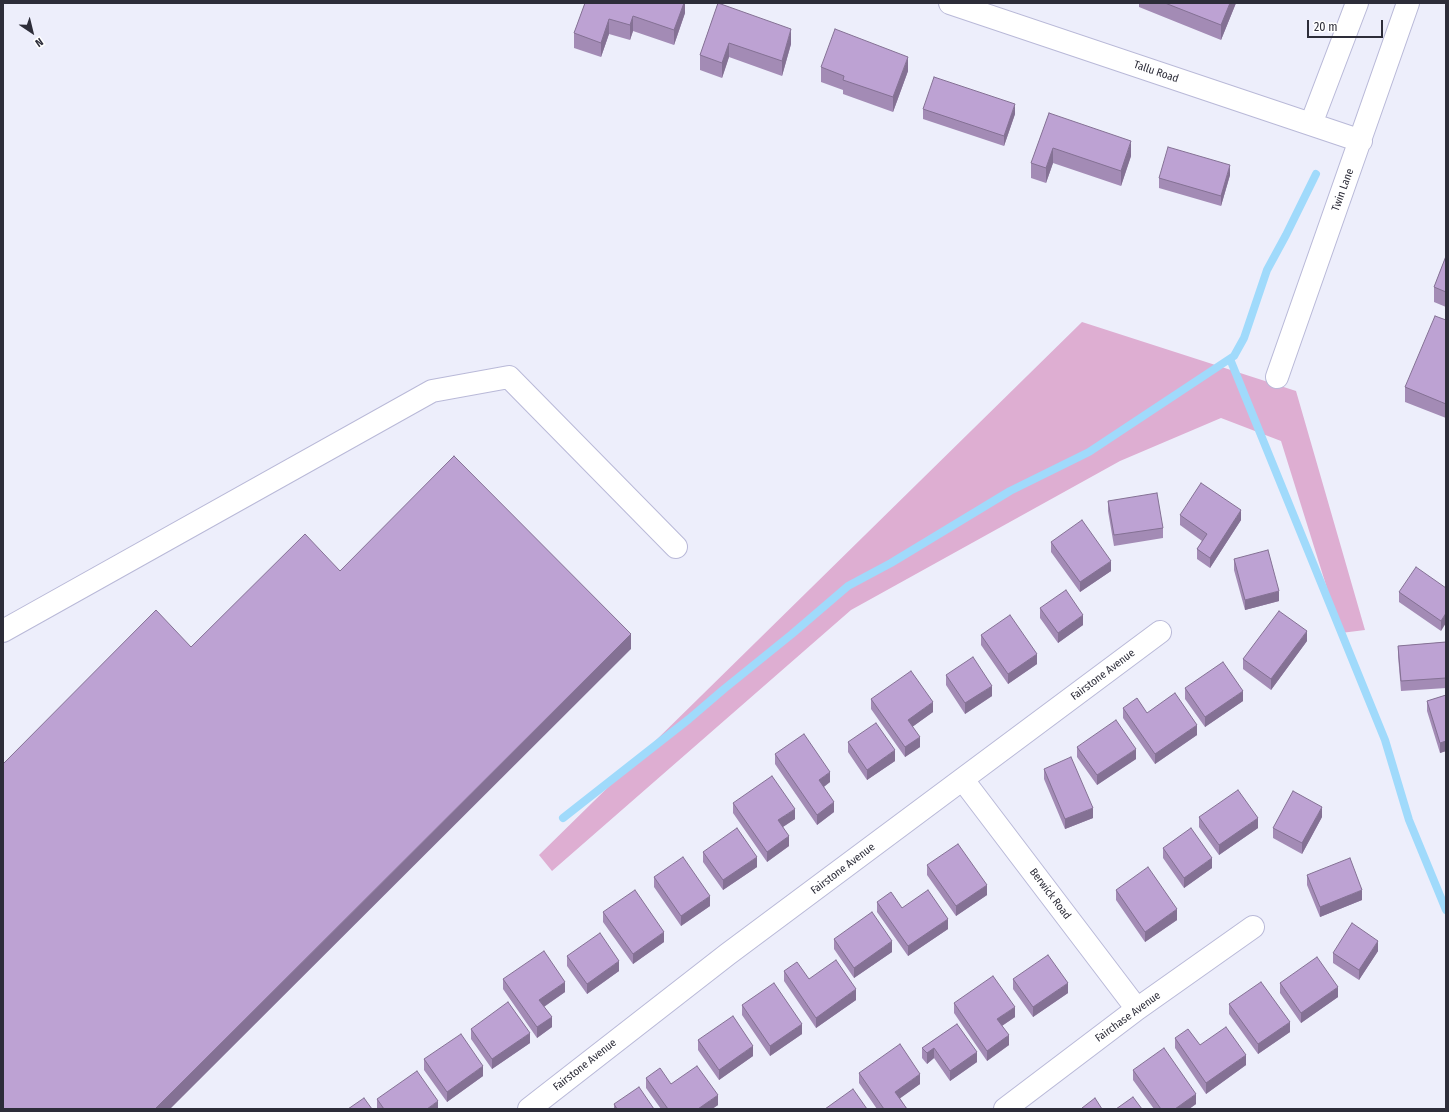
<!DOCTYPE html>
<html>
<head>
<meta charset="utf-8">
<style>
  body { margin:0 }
  #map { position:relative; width:1449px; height:1112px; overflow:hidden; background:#edeefb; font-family:"Fira Sans Condensed",sans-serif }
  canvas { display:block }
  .frame { position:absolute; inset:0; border:4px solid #2d2d39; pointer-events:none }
  .north { position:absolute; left:12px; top:12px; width:40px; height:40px; -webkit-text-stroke:3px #fff; paint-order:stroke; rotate:145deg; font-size:11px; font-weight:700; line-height:16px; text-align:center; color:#2d2d39 }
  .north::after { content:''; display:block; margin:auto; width:14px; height:18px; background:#2d2d39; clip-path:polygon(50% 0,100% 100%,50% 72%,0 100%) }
  .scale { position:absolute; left:1307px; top:20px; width:76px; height:18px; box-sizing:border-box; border:2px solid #2d2d39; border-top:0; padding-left:5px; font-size:12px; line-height:14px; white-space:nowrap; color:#2d2d39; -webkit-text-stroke:3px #fff; paint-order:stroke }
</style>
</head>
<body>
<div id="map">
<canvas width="1449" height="1112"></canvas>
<div class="frame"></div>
<div class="north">N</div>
<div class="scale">20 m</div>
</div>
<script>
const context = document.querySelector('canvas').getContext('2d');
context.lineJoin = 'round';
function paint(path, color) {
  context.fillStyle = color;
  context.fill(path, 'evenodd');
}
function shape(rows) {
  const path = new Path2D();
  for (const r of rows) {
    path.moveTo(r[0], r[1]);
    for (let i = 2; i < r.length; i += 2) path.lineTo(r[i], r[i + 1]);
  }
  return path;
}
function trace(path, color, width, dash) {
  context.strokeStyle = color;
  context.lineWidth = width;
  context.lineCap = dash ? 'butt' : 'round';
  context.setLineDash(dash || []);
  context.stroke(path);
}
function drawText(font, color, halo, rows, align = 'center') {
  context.font = font + ' "Fira Sans Condensed",sans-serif';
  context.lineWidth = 3;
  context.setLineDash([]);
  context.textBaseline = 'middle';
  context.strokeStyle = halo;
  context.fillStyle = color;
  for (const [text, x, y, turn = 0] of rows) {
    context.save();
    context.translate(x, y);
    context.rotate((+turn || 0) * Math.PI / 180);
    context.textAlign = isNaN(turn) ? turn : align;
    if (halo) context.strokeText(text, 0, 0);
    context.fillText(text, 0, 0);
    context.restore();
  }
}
const green = shape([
  [1082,322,1296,391,1365,630,1341,633,1281,441,1221,418,1120,461,851,610,552,871,539,855]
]);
const stream = shape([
  [1230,359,1385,740,1409,820,1446,910],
  [563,818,689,719,724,689,792,634,848,586,891,563,1010,491,1089,452,1234,356,1244,338,1267,270,1286,235,1316,174]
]);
const minor = shape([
  [950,3,1361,141],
  [1311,124,1357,3],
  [1277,377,1408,3],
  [3,631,432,391,509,377,676,547],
  [963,780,1137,1009],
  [529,1109,728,954,1160,632],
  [1005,1109,1137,1009,1253,927]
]);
const wall = shape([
  [585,3,685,3,685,13,674,45,633,31,630,40,609,34,601,57,574,48,574,33],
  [718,3,791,44,782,76,729,57,722,78,700,70,700,55],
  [1139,3,1236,3,1221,40,1139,7],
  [821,67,908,71,893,112,843,94,843,90,821,82],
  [923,109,1015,114,1004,146,923,119],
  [1049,113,1131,156,1121,186,1053,163,1046,183,1031,178,1031,163],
  [1230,175,1221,206,1159,188,1159,178],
  [1446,256,1446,307,1434,302,1434,287],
  [1446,320,1446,418,1405,402,1405,387],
  [1108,501,1163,528,1163,538,1114,546,1108,511],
  [1180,515,1241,520,1210,568,1197,559,1197,549,1202,541,1180,525],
  [1051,542,1111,571,1080,592,1051,552],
  [1234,559,1279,601,1245,610,1234,570],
  [1446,588,1441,631,1399,602,1399,592],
  [1040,608,1083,625,1058,643,1040,618],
  [981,635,1037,664,1008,684,981,645],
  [1307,641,1271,690,1243,669,1243,659],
  [1446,642,1446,688,1401,691,1398,656,1398,646],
  [946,675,992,696,965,714,946,685],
  [1185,688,1243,701,1205,727,1185,699],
  [1446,695,1446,751,1440,753,1427,711,1427,701],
  [871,699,933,712,912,727,920,747,905,757,871,709],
  [1123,708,1147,713,1197,735,1155,764,1123,718],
  [848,742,895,761,867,780,848,752],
  [1077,747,1136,759,1097,785,1077,757],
  [775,754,830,782,824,787,834,812,817,825,775,764],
  [1044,769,1093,818,1065,829,1044,779],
  [733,803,795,819,783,827,789,846,767,862,733,813],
  [1199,817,1258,828,1219,855,1199,827],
  [1322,817,1302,854,1273,838,1273,828],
  [1163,848,1212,868,1184,888,1163,858],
  [703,852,757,867,723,890,703,862],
  [927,865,987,895,956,916,927,875],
  [1307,875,1362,900,1320,917,1307,885],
  [654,877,710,906,681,926,654,887],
  [1116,890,1177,920,1145,942,1116,900],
  [877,902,902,908,948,929,908,956,877,912],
  [603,912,664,942,633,964,603,922],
  [834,939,892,952,854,978,834,949],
  [1378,951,1359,980,1333,963,1333,953],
  [567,956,619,971,587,994,567,966],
  [784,971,809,979,856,1000,816,1028,784,981],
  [503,979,565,992,544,1007,552,1027,537,1038,503,989],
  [1013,979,1068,993,1033,1017,1013,989],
  [1280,983,1338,997,1301,1023,1280,993],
  [954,1003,1015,1017,1002,1026,1009,1045,987,1061,954,1013],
  [1229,1004,1290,1032,1258,1054,1229,1014],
  [742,1005,802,1034,770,1056,742,1015],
  [957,1024,977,1062,950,1081,934,1058,927,1064,922,1058,922,1048],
  [471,1029,530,1043,492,1069,471,1039],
  [1175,1038,1200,1045,1246,1065,1206,1094,1175,1048],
  [698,1040,753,1056,719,1080,698,1050],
  [424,1059,483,1076,447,1102,424,1070],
  [1133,1070,1196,1104,1189,1109,1154,1109,1133,1080],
  [859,1073,920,1084,900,1098,907,1109,877,1109,859,1083],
  [646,1078,671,1084,718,1105,712,1109,661,1109,646,1088],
  [377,1099,438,1109,377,1109],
  [614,1104,654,1109,614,1109]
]);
const shadedWall = shape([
  [684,3,685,3,685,13,674,45,674,30],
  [1230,3,1236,3,1221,40,1221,25],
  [633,16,633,31,630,40,630,25],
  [609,19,609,34,601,57,601,43],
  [791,29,791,44,782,76,782,61],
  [729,43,729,57,722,78,722,63],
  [908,57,908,71,893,112,893,97],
  [1015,104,1015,114,1004,146,1004,136],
  [1131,141,1131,156,1121,186,1121,171],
  [1053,148,1053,163,1046,183,1046,168],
  [1230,165,1230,175,1221,206,1221,196],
  [1241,510,1241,520,1210,568,1210,558],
  [1111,561,1111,571,1080,592,1080,582],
  [1279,591,1279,601,1245,610,1245,600],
  [1446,613,1446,623,1441,631,1441,621],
  [1083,615,1083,625,1058,643,1058,633],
  [1307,631,1307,641,1271,690,1271,679],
  [631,634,631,649,170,1109,155,1109],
  [1037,654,1037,664,1008,684,1008,674],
  [992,686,992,696,965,714,965,703],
  [1243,691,1243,701,1205,727,1205,717],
  [933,702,933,712,908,730,908,720],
  [1197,725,1197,735,1155,764,1155,754],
  [920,737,920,747,905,757,905,747],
  [1446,741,1446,751,1440,753,1440,743],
  [1136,749,1136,759,1097,785,1097,775],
  [895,750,895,761,867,780,867,770],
  [830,772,830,782,819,790,819,780],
  [834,802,834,812,817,825,817,815],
  [1322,807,1322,817,1302,854,1302,843],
  [1093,808,1093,818,1065,829,1065,819],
  [795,809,795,819,778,830,778,820],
  [1258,818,1258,828,1219,855,1219,845],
  [789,836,789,846,767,862,767,852],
  [757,857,757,867,723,890,723,880],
  [1212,858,1212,868,1184,888,1184,878],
  [987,885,987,895,956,916,956,906],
  [1362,890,1362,900,1320,917,1320,907],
  [710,896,710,906,681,926,681,916],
  [1177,909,1177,920,1145,942,1145,932],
  [948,919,948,929,908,956,908,946],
  [664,932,664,942,633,964,633,954],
  [892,941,892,952,854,978,854,968],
  [1378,941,1378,951,1359,980,1359,970],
  [619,961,619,971,587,994,587,984],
  [565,982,565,992,539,1010,539,1000],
  [1068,983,1068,993,1033,1017,1033,1007],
  [1338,987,1338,997,1301,1023,1301,1013],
  [856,989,856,1000,816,1028,816,1018],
  [1015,1007,1015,1017,997,1029,997,1019],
  [552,1017,552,1027,537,1038,537,1027],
  [1290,1022,1290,1032,1258,1054,1258,1044],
  [802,1024,802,1034,770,1056,770,1046],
  [530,1033,530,1043,492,1069,492,1059],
  [1009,1035,1009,1045,987,1061,987,1051],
  [753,1046,753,1056,719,1080,719,1070],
  [934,1048,934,1058,927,1064,927,1053],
  [977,1052,977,1062,950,1081,950,1071],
  [1246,1055,1246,1065,1206,1094,1206,1083],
  [483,1066,483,1076,447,1102,447,1092],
  [920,1074,920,1084,895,1102,895,1092],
  [1196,1094,1196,1104,1189,1109,1175,1109],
  [718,1095,718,1105,712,1109,698,1109],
  [438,1101,438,1109,427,1109]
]);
const building = shape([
  [585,3,684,3,674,30,633,16,630,25,609,19,601,43,574,33,585,3],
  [718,3,791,29,782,61,729,43,722,63,700,55,718,3],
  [1165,3,1230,3,1221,25,1165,3],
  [835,29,908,57,893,97,843,80,844,76,821,67,835,29],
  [934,77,1015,104,1004,136,923,109,934,77],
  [1049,113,1131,141,1121,171,1053,148,1046,168,1031,163,1049,113],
  [1168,147,1230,165,1221,196,1159,178,1168,147],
  [1446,256,1446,292,1434,287,1446,256],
  [1435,316,1446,320,1446,404,1405,387,1435,316],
  [454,456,631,634,155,1109,3,1109,3,764,156,610,191,647,305,534,340,571,454,456],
  [1201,483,1241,510,1210,558,1197,549,1207,534,1180,515,1201,483],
  [1157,493,1163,528,1114,535,1108,501,1157,493],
  [1082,520,1111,561,1080,582,1051,542,1082,520],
  [1268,550,1279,591,1245,600,1234,559,1268,550],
  [1416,567,1446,588,1446,613,1441,621,1399,592,1416,567],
  [1066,590,1083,615,1058,633,1040,608,1066,590],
  [1279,611,1307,631,1271,679,1243,659,1279,611],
  [1010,615,1037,654,1008,674,981,635,1010,615],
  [1446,642,1446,678,1401,681,1398,646,1446,642],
  [973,657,992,686,965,703,946,675,973,657],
  [1223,662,1243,691,1205,717,1185,688,1223,662],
  [911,671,933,702,908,720,920,737,905,747,871,699,911,671],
  [1175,693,1197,725,1155,754,1123,708,1137,698,1147,713,1175,693],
  [1446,695,1446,741,1440,743,1427,701,1446,695],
  [1116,720,1136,749,1097,775,1077,747,1116,720],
  [876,723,895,750,867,770,848,742,876,723],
  [804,734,830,772,819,780,834,802,817,815,775,754,804,734],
  [1071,757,1093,808,1065,819,1044,769,1071,757],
  [772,776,795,809,778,820,789,836,767,852,733,803,772,776],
  [1238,790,1258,818,1219,845,1199,817,1238,790],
  [1293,791,1322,807,1302,843,1273,828,1293,791],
  [737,828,757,857,723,880,703,852,737,828],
  [1191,828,1212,858,1184,878,1163,848,1191,828],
  [958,844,987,885,956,906,927,865,958,844],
  [683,857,710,896,681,916,654,877,683,857],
  [1350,858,1362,890,1320,907,1307,875,1350,858],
  [1148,867,1177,909,1145,932,1116,890,1148,867],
  [635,890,664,932,633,954,603,912,635,890],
  [928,890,948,919,908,946,877,902,891,892,902,908,928,890],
  [872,912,892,941,854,968,834,939,872,912],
  [1352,923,1378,941,1359,970,1333,953,1352,923],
  [600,933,619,961,587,984,567,956,600,933],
  [544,951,565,982,539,1000,552,1017,537,1027,503,979,544,951],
  [1048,955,1068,983,1033,1007,1013,979,1048,955],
  [1317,957,1338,987,1301,1013,1280,983,1317,957],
  [836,960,856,989,816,1018,784,971,797,962,809,979,836,960],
  [993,976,1015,1007,997,1019,1009,1035,987,1051,954,1003,993,976],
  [1261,982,1290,1022,1258,1044,1229,1004,1261,982],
  [774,983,802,1024,770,1046,742,1005,774,983],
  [508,1002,530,1033,492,1059,471,1029,508,1002],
  [733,1016,753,1046,719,1070,698,1040,733,1016],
  [957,1024,977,1052,950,1071,934,1048,927,1053,922,1048,957,1024],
  [1226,1027,1246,1055,1206,1083,1175,1038,1188,1029,1200,1045,1226,1027],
  [461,1034,483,1066,447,1092,424,1059,461,1034],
  [900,1044,920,1074,895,1092,907,1109,884,1109,859,1073,900,1044],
  [1164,1048,1196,1094,1175,1109,1161,1109,1133,1070,1164,1048],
  [697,1066,718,1095,698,1109,668,1109,646,1078,660,1068,671,1084,697,1066],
  [417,1071,438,1101,427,1109,384,1109,377,1099,417,1071],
  [639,1087,654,1109,617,1109,614,1104,639,1087],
  [853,1089,867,1109,825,1109,853,1089],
  [1133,1097,1142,1109,1116,1109,1133,1097],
  [364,1098,372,1109,348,1109,364,1098],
  [1095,1098,1102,1109,1083,1109,1082,1108,1095,1098]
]);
const streetNames = [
  ["Tallu Road",1156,72,19],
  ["Twin Lane",1343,190,-70],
  ["Fairstone Avenue",1103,675,-37],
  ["Fairstone Avenue",843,869,-37],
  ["Berwick Road",1050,894,53],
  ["Fairchase Avenue",1128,1017,-36],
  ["Fairstone Avenue",585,1065,-38]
];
paint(green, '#deaed2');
trace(stream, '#a0dafb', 8);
trace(minor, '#b9b9d8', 24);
trace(minor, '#fff', 22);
paint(wall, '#a38bb5');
paint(shadedWall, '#847194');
paint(building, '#bda2d3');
trace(building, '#847194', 1);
drawText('11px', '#2d2d39', '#fff', streetNames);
</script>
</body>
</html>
